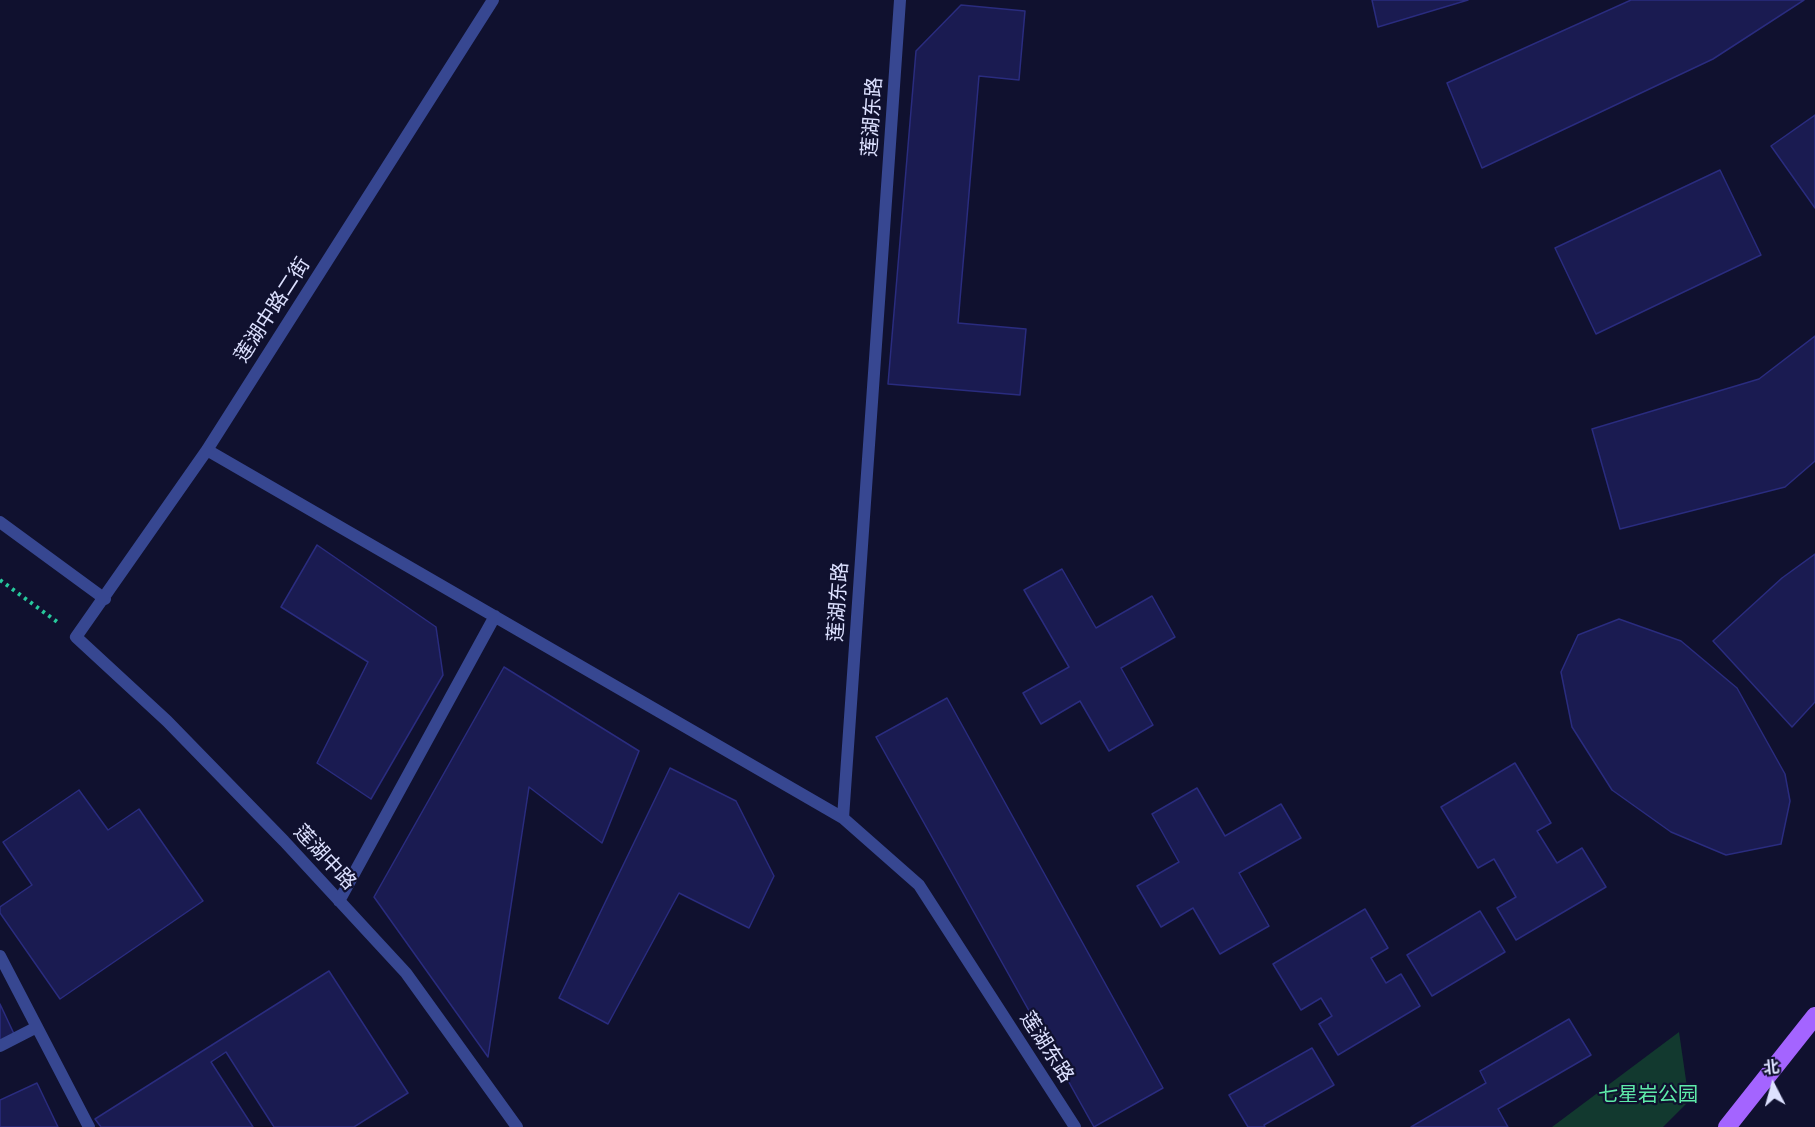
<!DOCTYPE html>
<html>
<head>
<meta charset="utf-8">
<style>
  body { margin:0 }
  #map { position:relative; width:1815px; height:1127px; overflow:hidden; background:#10112f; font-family:Lato,"Noto Sans SC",sans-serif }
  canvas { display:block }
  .north { position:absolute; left:1743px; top:1055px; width:60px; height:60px; -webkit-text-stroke:4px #10112f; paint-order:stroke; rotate:354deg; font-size:16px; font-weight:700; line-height:24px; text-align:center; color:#dde1ff }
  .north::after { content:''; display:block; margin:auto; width:21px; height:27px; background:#dde1ff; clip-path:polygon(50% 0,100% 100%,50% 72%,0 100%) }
</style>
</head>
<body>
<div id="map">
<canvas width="1815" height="1127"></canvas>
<div class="north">北</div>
</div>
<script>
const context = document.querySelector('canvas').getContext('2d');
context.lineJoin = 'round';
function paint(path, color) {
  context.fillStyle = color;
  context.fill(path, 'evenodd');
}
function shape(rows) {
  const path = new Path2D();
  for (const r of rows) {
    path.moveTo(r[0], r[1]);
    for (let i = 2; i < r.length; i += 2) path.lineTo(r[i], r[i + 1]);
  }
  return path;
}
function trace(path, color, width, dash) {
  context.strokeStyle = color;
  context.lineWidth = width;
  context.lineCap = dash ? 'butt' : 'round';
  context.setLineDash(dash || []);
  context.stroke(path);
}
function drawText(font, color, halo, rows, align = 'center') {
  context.font = font + ' Lato,"Noto Sans SC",sans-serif';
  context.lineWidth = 4.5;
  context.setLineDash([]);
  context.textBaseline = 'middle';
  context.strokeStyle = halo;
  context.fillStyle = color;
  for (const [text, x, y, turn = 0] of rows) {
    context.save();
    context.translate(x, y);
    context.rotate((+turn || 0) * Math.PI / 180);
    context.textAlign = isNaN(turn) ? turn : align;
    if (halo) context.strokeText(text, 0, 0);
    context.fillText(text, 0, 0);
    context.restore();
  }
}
const green = shape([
  [1679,1032,1689,1101,1663,1127,1552,1127]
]);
const building = shape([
  [1372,0,1468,0,1378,27,1372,0],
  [1631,0,1804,0,1713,59,1482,168,1447,83,1631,0],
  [961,5,1025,11,1019,80,979,76,958,323,1026,329,1020,395,888,384,916,51,961,5],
  [1815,115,1815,208,1771,146,1815,115],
  [1720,170,1761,255,1596,334,1555,248,1720,170],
  [1815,336,1815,461,1785,487,1620,529,1592,429,1759,379,1815,336],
  [317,545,436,627,443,675,371,799,317,763,368,662,281,607,317,545],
  [1815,554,1815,702,1792,727,1713,641,1782,578,1815,554],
  [1062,569,1096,628,1152,596,1175,637,1121,668,1153,725,1109,751,1080,701,1041,724,1023,693,1069,667,1024,590,1062,569],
  [1619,619,1681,641,1737,688,1785,774,1790,801,1781,844,1726,855,1671,832,1612,790,1572,727,1561,672,1578,635,1619,619],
  [504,667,639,751,602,843,529,787,488,1057,374,897,504,667],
  [947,698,1163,1088,1094,1127,876,737,947,698],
  [1515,763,1551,823,1537,831,1557,863,1582,848,1606,887,1516,940,1497,908,1516,897,1494,859,1478,868,1441,807,1515,763],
  [670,768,736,801,774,876,749,928,679,893,608,1024,559,998,670,768],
  [1197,788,1225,836,1281,804,1301,838,1239,873,1269,926,1220,954,1193,908,1161,927,1137,886,1179,862,1152,814,1197,788],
  [79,790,108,830,139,809,203,901,60,999,0,913,0,907,32,885,3,842,79,790],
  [1365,909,1388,948,1371,958,1386,983,1401,974,1420,1006,1338,1055,1319,1024,1332,1016,1321,998,1301,1010,1273,964,1365,909],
  [1480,911,1505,952,1432,996,1407,955,1480,911],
  [329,971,408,1093,354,1127,274,1127,226,1052,211,1062,253,1127,101,1127,95,1119,329,971],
  [0,1004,15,1036,0,1043,0,1004],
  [1569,1019,1591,1055,1498,1109,1508,1127,1411,1127,1486,1083,1480,1071,1569,1019],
  [1312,1048,1334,1085,1264,1125,1265,1127,1248,1127,1229,1095,1312,1048],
  [37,1083,58,1127,0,1127,0,1100,37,1083]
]);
const path = shape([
  [0,580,60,624]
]);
const minor = shape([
  [493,0,207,450,76,637,167,721,284,841,406,973,517,1127],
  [207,450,843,818,919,885,1075,1127],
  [0,522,105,599],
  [843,818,900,0],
  [339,901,495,616],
  [0,956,89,1127],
  [0,1046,37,1027]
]);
const primary = shape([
  [1727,1127,1815,1016]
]);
const streetNames = [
  ["莲湖东路",872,117,-86],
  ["莲湖中路二街",272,310,-57],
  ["莲湖东路",838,602,-86],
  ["莲湖中路",325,857,47],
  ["莲湖东路",1047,1047,57]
];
const parkNames = [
  ["七星岩公园",1648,1095]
];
paint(green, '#12392f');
paint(building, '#1a1b51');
trace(building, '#2a2c7f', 1.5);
trace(path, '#27ca9d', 4, [3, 4.5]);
trace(minor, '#374791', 12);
trace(primary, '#a464ff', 18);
drawText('20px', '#dde1ff', '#10112f', streetNames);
drawText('20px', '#5eeaa9', '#10112f', parkNames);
</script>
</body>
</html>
